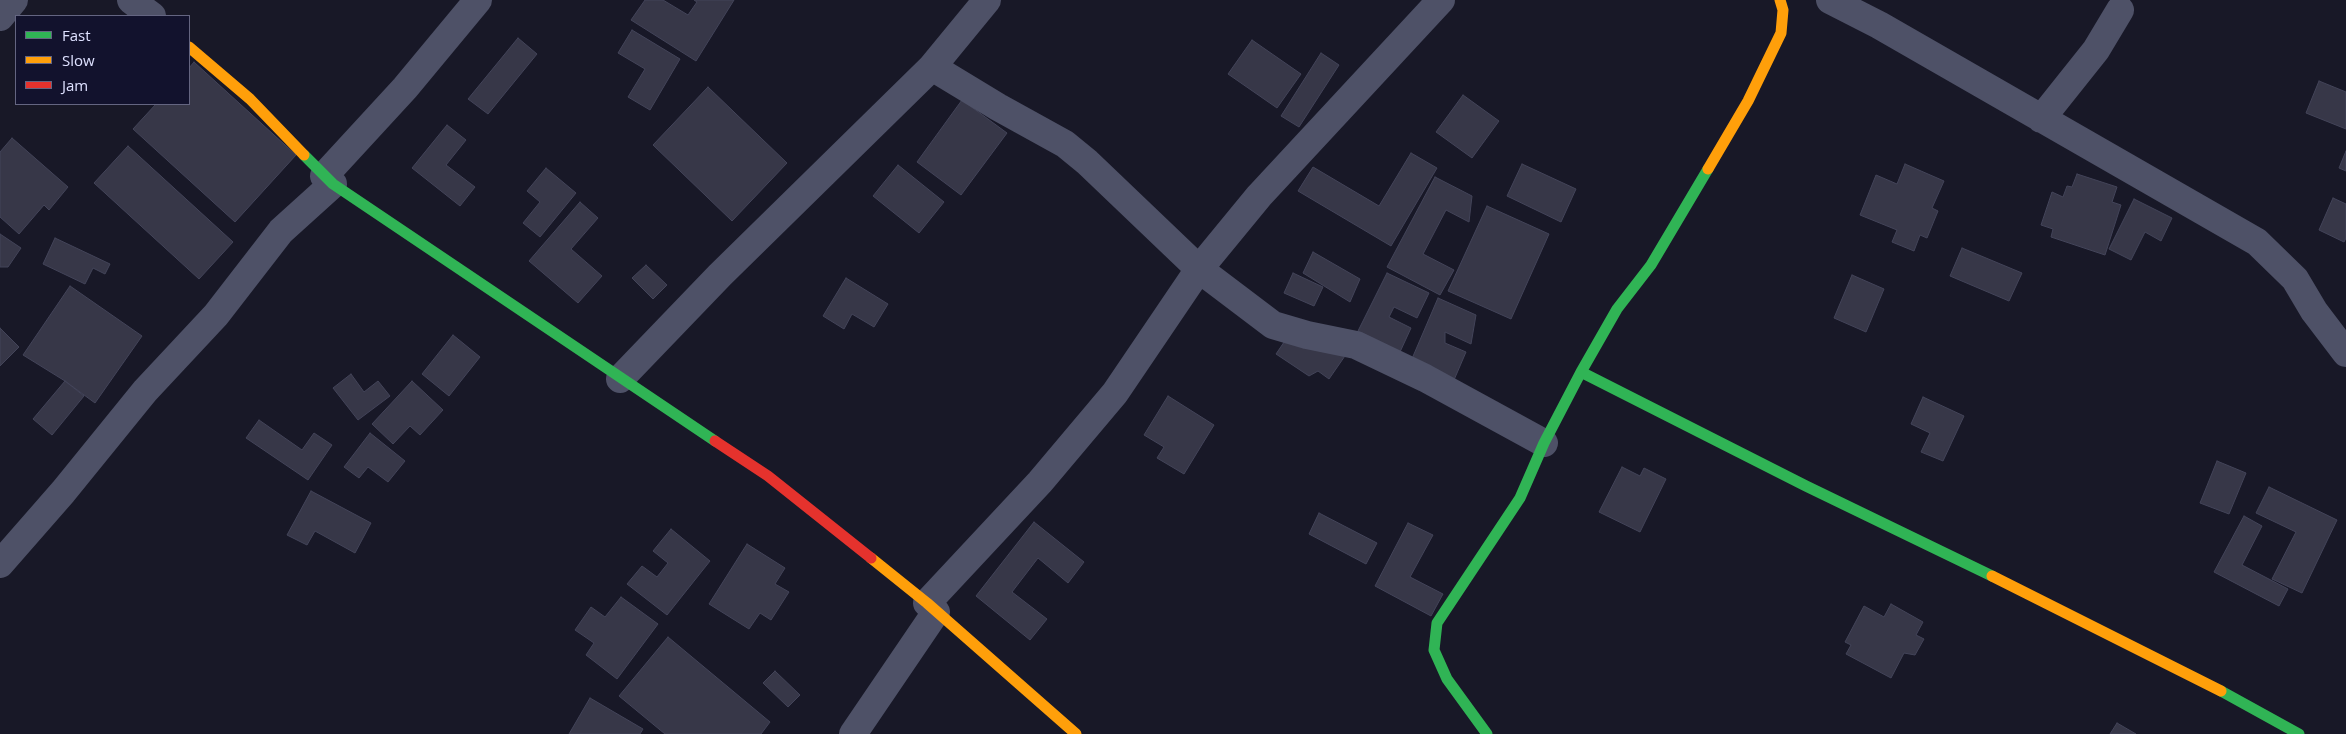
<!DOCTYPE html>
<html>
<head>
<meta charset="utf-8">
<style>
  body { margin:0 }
  #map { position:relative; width:2346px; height:734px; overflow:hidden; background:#181827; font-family:"Open Sans",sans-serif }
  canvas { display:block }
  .legend { position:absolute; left:15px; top:15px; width:175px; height:90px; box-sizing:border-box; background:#12122d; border:1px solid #646581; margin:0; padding:6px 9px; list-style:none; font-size:15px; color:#dee1ff }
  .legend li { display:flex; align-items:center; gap:10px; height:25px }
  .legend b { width:25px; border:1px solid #646581 }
</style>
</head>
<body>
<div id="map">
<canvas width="2346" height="734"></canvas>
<ul class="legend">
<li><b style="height:6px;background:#30b455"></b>Fast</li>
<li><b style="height:6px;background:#ff9f0a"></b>Slow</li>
<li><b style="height:6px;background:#e5322d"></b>Jam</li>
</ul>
</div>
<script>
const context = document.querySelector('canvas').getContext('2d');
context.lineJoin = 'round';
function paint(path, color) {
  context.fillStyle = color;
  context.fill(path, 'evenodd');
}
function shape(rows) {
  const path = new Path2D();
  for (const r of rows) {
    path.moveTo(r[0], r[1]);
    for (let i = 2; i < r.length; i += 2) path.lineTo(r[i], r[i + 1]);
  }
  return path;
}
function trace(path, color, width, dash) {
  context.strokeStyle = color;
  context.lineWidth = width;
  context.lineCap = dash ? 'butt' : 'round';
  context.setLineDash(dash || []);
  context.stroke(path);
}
const building = shape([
  [645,0,663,0,688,15,697,2,694,0,734,0,696,61,631,20,645,0],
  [632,30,680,59,650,110,628,97,645,69,618,53,632,30],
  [518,38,537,54,488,114,468,99,518,38],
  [1252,40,1301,74,1277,108,1228,74,1252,40],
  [1321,53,1339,65,1299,127,1281,116,1321,53],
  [194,62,296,155,235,222,133,129,156,104,189,104,189,68,194,62],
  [2319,81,2346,92,2346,129,2306,113,2319,81],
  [708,87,787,163,732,221,653,145,708,87],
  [1463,95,1499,121,1472,158,1436,132,1463,95],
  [962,100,1007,133,961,195,917,162,962,100],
  [447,125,466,140,446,165,475,187,460,206,412,168,447,125],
  [12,138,68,187,49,210,44,205,19,234,0,217,0,152,12,138],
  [128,146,233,242,199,279,94,183,128,146],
  [2346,151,2346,171,2339,168,2346,151],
  [1411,153,1437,168,1391,246,1298,191,1313,167,1379,206,1411,153],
  [1522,164,1576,189,1561,222,1507,196,1522,164],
  [1905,164,1944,181,1932,208,1938,211,1927,238,1920,235,1914,251,1892,242,1897,230,1860,215,1876,175,1897,184,1905,164],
  [898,165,944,202,919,233,873,196,898,165],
  [546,168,576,193,540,237,523,223,540,202,527,191,546,168],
  [2077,174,2117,187,2112,202,2121,205,2105,255,2051,237,2053,229,2041,225,2052,192,2063,197,2067,186,2072,187,2077,174],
  [1435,177,1472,196,1469,222,1446,210,1423,254,1454,270,1440,295,1387,267,1435,177],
  [2333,198,2346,204,2346,238,2344,242,2319,230,2333,198],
  [2134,199,2172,218,2161,241,2145,232,2131,260,2109,249,2134,199],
  [580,202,598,218,571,249,602,276,578,303,529,261,580,202],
  [1487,206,1549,234,1511,319,1448,291,1487,206],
  [0,234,21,248,8,267,0,267,0,234],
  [55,238,110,264,105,274,93,268,85,284,43,264,55,238],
  [1962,248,2022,273,2009,301,1950,276,1962,248],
  [1313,252,1360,279,1350,302,1303,273,1313,252],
  [646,265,667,285,653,299,632,278,646,265],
  [1293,273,1323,287,1314,306,1284,293,1293,273],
  [1387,273,1429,293,1417,318,1394,307,1389,317,1411,328,1400,352,1358,331,1387,273],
  [1852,275,1884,289,1866,332,1834,318,1852,275],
  [846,278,888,304,874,327,852,314,844,329,823,316,846,278],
  [70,286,142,336,95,403,65,381,23,355,70,286],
  [1438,298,1476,315,1471,344,1445,332,1445,343,1466,352,1454,380,1411,361,1438,298],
  [1299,320,1347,353,1329,379,1318,371,1309,376,1276,354,1299,320],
  [0,328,19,347,0,366,0,328],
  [453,335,480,357,449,396,422,374,453,335],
  [351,374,364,392,378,381,390,396,358,420,333,388,351,374],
  [65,381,84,396,52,435,33,419,65,381],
  [412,381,443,410,420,435,410,426,393,444,372,424,412,381],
  [1168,396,1214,425,1184,474,1157,458,1164,447,1144,435,1168,396],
  [1923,397,1964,416,1943,461,1921,452,1930,433,1911,424,1923,397],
  [259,420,302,450,314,433,332,445,308,480,246,438,259,420],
  [370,433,405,461,388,482,368,467,359,478,344,467,370,433],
  [2217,461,2246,473,2229,514,2200,503,2217,461],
  [1622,467,1640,476,1644,468,1666,479,1640,532,1599,512,1622,467],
  [2269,487,2337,520,2302,593,2272,579,2296,532,2256,513,2269,487],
  [311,491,371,523,355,553,315,531,307,545,287,535,311,491],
  [1319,513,1377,543,1366,564,1309,534,1319,513],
  [2244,516,2262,526,2242,565,2288,589,2279,606,2214,572,2244,516],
  [1034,522,1084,562,1068,583,1038,558,1012,592,1047,619,1030,640,976,596,1034,522],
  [1408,523,1433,535,1410,577,1443,594,1431,616,1375,586,1408,523],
  [671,529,710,561,667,615,627,584,642,566,657,577,668,563,653,551,671,529],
  [747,544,785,568,775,584,789,592,771,620,760,613,749,629,709,604,747,544],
  [621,597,658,624,617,679,586,655,594,643,575,630,591,607,605,617,621,597],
  [1891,604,1923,622,1916,635,1924,639,1915,655,1904,653,1891,678,1846,654,1851,645,1845,642,1864,606,1884,617,1891,604],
  [668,637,770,722,761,734,665,734,619,696,668,637],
  [775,671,800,695,788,707,763,683,775,671],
  [590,698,643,729,640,734,569,734,590,698],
  [2117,723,2136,734,2110,734,2117,723]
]);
const street = shape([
  [131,0,152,16],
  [1830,0,1879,25,2257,242,2295,279,2314,311,2346,353],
  [0,17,14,0],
  [932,67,998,107,1065,144,1087,162,1199,269,1273,325,1307,335,1356,345,1425,378,1544,443],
  [2041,119,2096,50,2120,10],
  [324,176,405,88,478,0],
  [620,379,720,275,932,67,987,0],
  [0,564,63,492,145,391,216,315,281,231,333,184],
  [927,603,1040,482,1115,393,1199,269,1259,196,1441,0],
  [853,734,936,612]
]);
const fast = shape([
  [304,155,333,184,715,441],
  [1581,372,1806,486,1992,576],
  [2221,691,2299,734],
  [1487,734,1447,679,1434,650,1437,623,1520,498,1544,443,1581,372,1617,309,1651,265,1708,169]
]);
const slow = shape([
  [189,47,250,99,304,155],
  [1708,169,1748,101,1781,33,1783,10,1780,0],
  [871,558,927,603,1076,734],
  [1992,576,2221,691]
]);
const jam = shape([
  [715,441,768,476,871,558]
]);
paint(building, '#373748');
trace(building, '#434459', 1);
trace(street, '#4e5167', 28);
trace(fast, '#30b455', 11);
trace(slow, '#ff9f0a', 11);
trace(jam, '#e5322d', 11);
</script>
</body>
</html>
